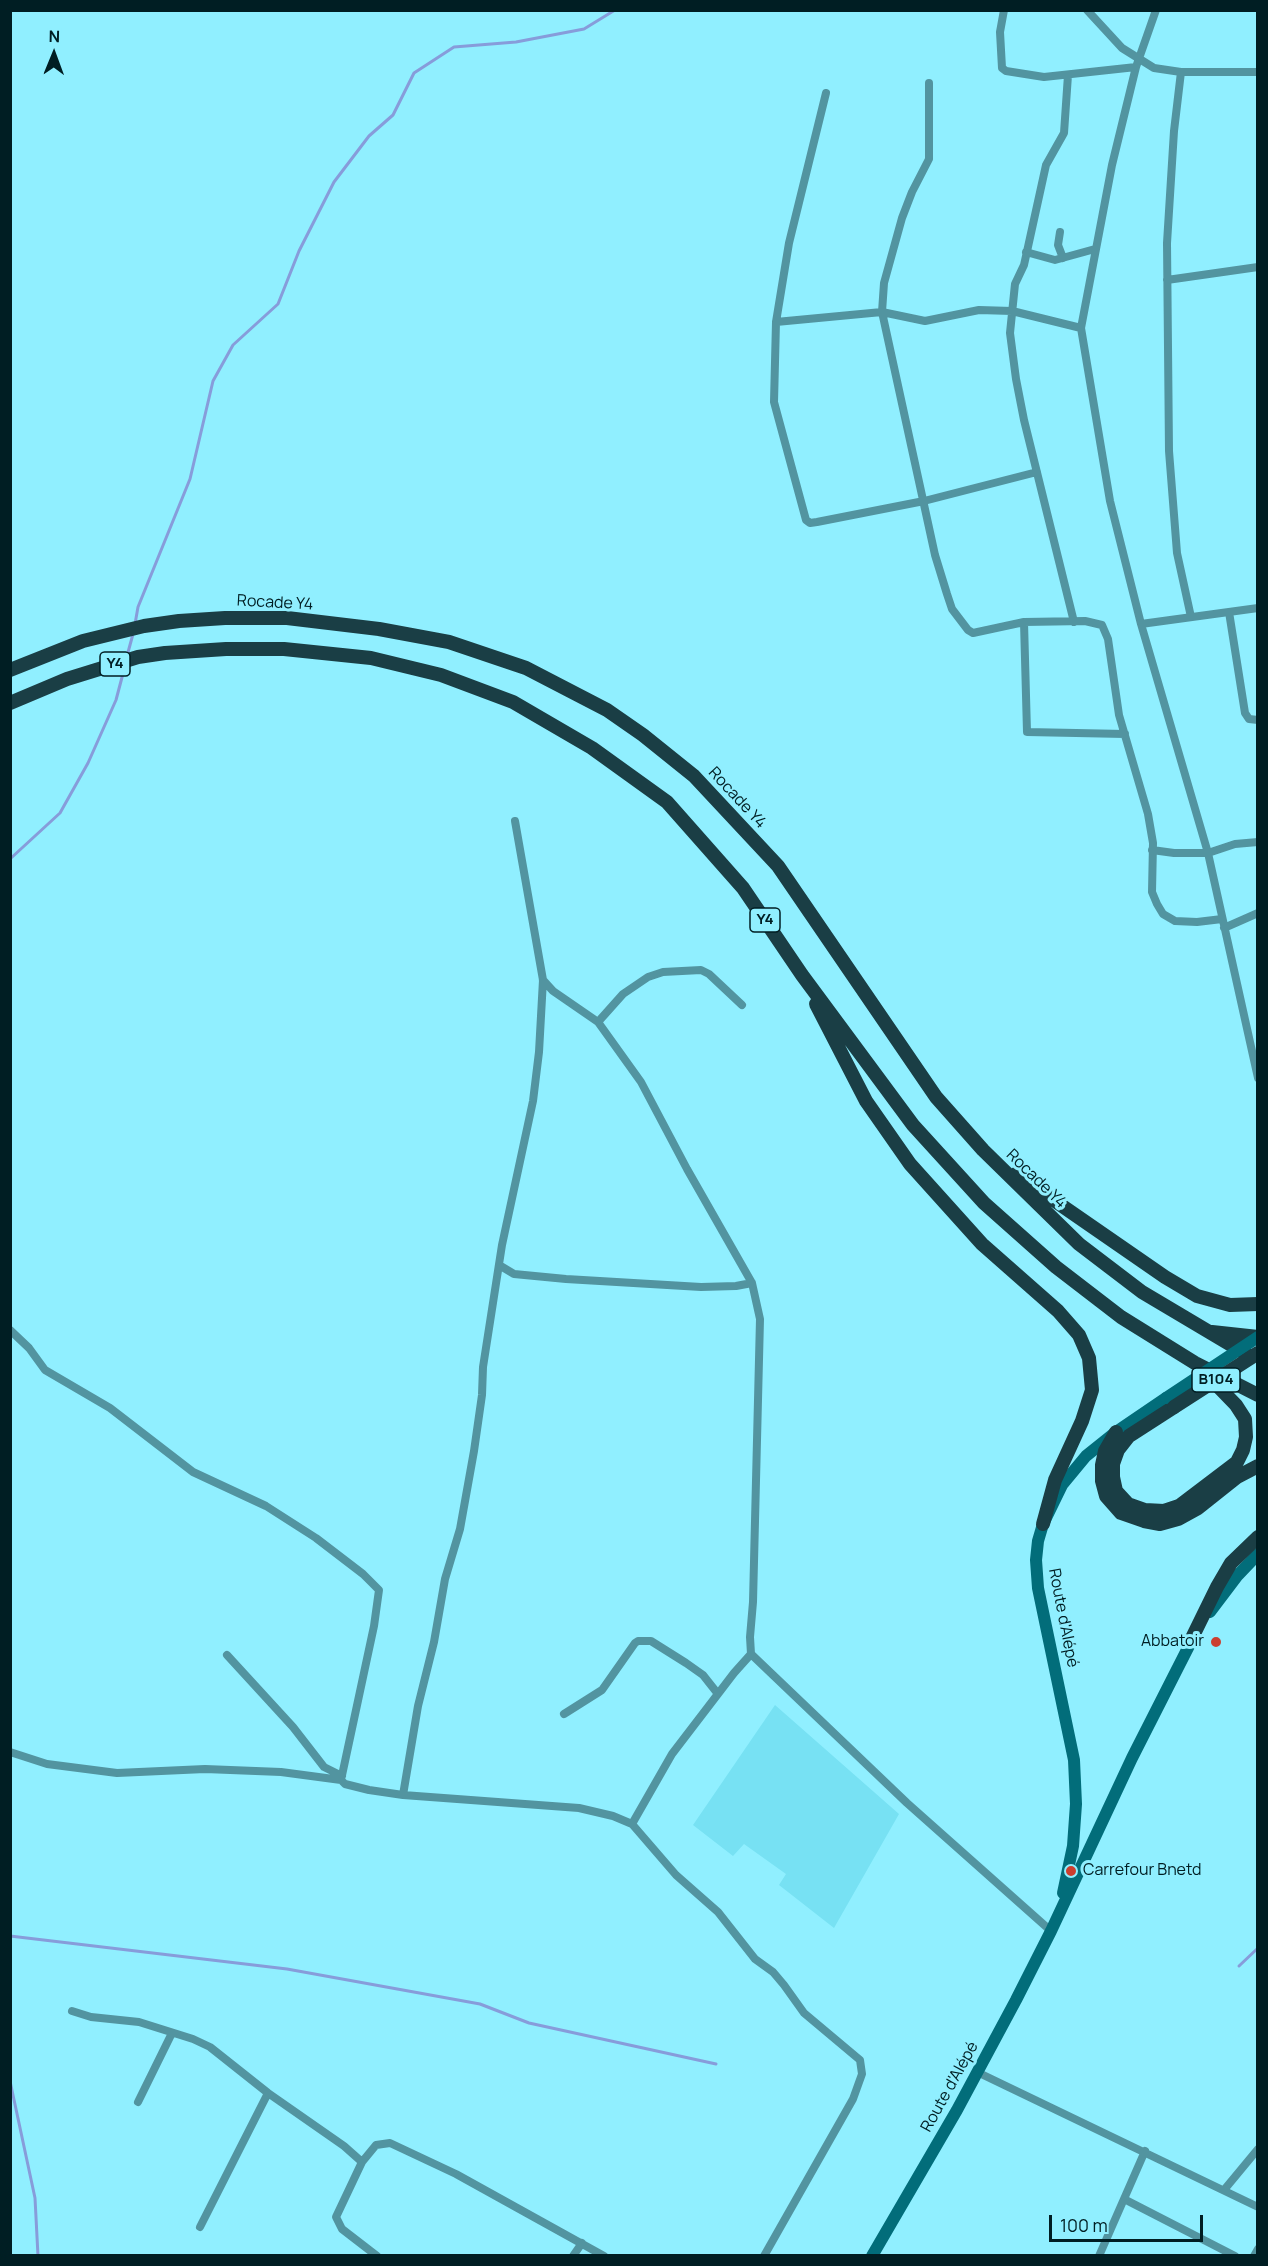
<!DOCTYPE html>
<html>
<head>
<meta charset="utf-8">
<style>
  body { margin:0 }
  #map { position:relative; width:1268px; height:2266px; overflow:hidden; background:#90efff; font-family:Manrope,sans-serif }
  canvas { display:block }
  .frame { position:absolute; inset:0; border:12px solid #001e23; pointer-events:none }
  .north { position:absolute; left:24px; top:24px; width:60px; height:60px; -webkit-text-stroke:4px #90efff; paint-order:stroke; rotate:1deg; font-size:16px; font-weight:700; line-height:24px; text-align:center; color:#001e23 }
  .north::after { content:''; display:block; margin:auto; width:21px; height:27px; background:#001e23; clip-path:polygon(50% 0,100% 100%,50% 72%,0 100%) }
  .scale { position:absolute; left:1049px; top:2215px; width:154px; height:27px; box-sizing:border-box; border:3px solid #001e23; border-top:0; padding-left:8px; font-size:18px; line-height:21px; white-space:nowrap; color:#001e23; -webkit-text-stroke:4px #90efff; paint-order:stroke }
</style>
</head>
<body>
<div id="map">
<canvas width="1268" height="2266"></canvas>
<div class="frame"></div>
<div class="north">N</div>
<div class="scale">100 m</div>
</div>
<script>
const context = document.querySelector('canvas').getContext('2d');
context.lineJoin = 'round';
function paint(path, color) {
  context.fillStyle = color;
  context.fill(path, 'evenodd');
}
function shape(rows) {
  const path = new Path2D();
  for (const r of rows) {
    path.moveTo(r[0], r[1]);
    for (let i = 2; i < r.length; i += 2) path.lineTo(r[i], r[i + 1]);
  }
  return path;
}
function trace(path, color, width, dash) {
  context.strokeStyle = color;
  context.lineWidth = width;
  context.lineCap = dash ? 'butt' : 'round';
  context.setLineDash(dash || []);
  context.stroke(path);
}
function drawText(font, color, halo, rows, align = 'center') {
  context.font = font + ' Manrope,sans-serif';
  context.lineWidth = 6;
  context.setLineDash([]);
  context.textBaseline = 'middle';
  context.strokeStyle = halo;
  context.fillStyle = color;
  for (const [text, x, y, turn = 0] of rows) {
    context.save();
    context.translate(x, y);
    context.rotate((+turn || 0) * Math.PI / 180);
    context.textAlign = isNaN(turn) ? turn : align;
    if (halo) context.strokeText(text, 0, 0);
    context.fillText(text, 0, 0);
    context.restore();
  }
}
const built = shape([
  [775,1705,899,1814,834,1928,779,1885,786,1874,744,1844,733,1856,693,1825]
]);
const stream = shape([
  [135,624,138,607,190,479,213,381,233,345,278,304,299,251,334,182,369,136,393,115,414,73,454,47,516,42,584,29,615,10],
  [127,656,133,634],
  [10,859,60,813,88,763,116,700,125,666],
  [10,1936,287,1969,480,2004,529,2023,716,2064],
  [1239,1966,1258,1948],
  [10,2081,35,2198,38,2256]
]);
const minor = shape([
  [1004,10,1000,32,1002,68,1006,71,1044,77,1136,67],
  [1087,10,1122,48,1154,68,1181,72,1258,72],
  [1156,10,1136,67,1112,165,1081,328,1110,501,1141,624,1208,853,1258,1078],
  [1181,72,1174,131,1167,243,1169,451,1177,553,1191,617],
  [1068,75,1064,133,1046,165,1024,265,1015,284,1010,333,1016,379,1024,420,1074,622],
  [929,83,929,159,912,192,902,218,884,283,882,312,935,555,947,594,952,609,968,630,973,633,1024,622,1085,621,1102,625,1108,639,1119,715,1148,814,1153,843,1152,892,1157,904,1163,914,1175,921,1197,922,1222,919],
  [826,93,789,243,776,322,774,402,806,520,810,523,817,522,924,501,1037,472],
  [1060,232,1058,245,1063,258],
  [1026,252,1055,260,1095,249],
  [1167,280,1258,267],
  [776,322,882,312,925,321,979,310,1012,311,1081,328],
  [1229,612,1245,713,1249,719,1258,720],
  [1024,622,1027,732,1125,734],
  [1141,624,1258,608],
  [1152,850,1174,853,1208,853,1235,844,1258,842],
  [1224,928,1258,913],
  [543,980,553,991,598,1022,641,1082,687,1169,752,1283,760,1319,753,1602,750,1637,751,1654,907,1803,1051,1931],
  [598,1022,623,994,648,977,663,972,701,970,709,974,742,1005],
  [499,1265,514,1274,566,1279,701,1287,736,1286,752,1283],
  [10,1330,29,1348,45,1370,110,1408,193,1472,266,1506,316,1538,363,1574,379,1590,374,1626,341,1780,345,1784,369,1790,403,1795,579,1808,613,1816,632,1824,676,1875,718,1912,755,1959,773,1972,784,1985,804,2013,860,2060,862,2074,853,2099,764,2256],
  [227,1655,293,1727,324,1767,342,1776],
  [564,1714,602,1690,635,1643,638,1641,651,1641,686,1663,703,1675,718,1694],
  [10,1752,47,1764,117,1773,205,1769,281,1772,341,1780],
  [403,1795,418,1706,434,1642,445,1579,460,1529,474,1451,482,1395,483,1367,502,1245,533,1101,539,1052,543,980,515,821],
  [632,1824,672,1754,734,1673,751,1654],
  [72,2011,91,2017,139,2022,193,2039,210,2047,268,2093,344,2146,362,2162],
  [977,2072,1258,2207],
  [138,2102,172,2033],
  [1224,2190,1258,2149],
  [1124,2199,1235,2256],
  [200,2227,268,2093],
  [377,2256,342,2229,336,2217,362,2162,376,2145,390,2143,456,2174,604,2256],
  [573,2256,582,2243],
  [1099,2256,1145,2151],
  [1254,2256,1258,2249]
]);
const secondary = shape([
  [1210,1612,1238,1575,1258,1554],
  [1063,1893,1073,1846,1076,1804,1074,1760,1038,1588,1036,1560,1038,1541,1043,1524,1062,1485,1086,1456,1116,1432,1166,1398],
  [872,2256,957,2110,1016,2000,1051,1931,1132,1758,1195,1634]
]);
const trunk = shape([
  [10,670,83,641,144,626,179,621,225,618,287,618,379,629,449,642,526,668,607,710,643,735,694,776,778,866,936,1097,983,1150,1079,1244,1142,1292,1248,1355],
  [10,703,67,679,138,657,165,653,226,649,284,649,371,658,441,675,513,702,592,748,667,802,743,888,802,975,913,1125,984,1203,1056,1267,1121,1317,1195,1363,1258,1395],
  [816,1004,866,1101,910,1164,982,1244,1058,1311,1079,1335,1089,1358,1092,1390,1082,1421,1055,1480,1043,1524],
  [1016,1174,1165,1277,1197,1296,1230,1305,1258,1304],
  [1212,1332,1258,1337],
  [1174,1407,1129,1436,1118,1450,1113,1464,1113,1477,1116,1491,1128,1504,1145,1510,1164,1511,1179,1506,1237,1462,1243,1450,1246,1437,1245,1419,1236,1405,1205,1373],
  [1116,1432,1105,1451,1102,1465,1102,1481,1106,1496,1121,1513,1144,1521,1160,1524,1178,1519,1198,1508,1237,1477,1258,1466],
  [1190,1642,1217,1587,1231,1563,1258,1537]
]);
const secondaryBridge = shape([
  [1166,1398,1258,1337]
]);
const trunkBridge = shape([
  [1174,1407,1258,1353]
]);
const markers = [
  [1216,1642,6,"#cb3e2f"],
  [1071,1871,6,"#cb3e2f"]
];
const shields = [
  [115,664,30],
  [765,920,30],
  [1216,1380,48]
];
const shieldNames = [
  ["Y4",115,664],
  ["Y4",765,920],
  ["B104",1216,1380]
];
const streetNames = [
  ["Rocade Y4",275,603,3],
  ["Rocade Y4",737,798,47],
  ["Rocade Y4",1036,1179,44],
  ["Route d'Alépé",1063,1618,79],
  ["Route d'Alépé",950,2087,-61]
];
const poiNames = [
  ["Abbatoir",1204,1642],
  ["Carrefour Bnetd",1083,1871,"left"]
];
paint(built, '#77e1f3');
trace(stream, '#879cda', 3);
trace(minor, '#5294a0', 8);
trace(secondary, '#026d7a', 12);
trace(trunk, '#1a3e45', 14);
trace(secondaryBridge, '#026d7a', 12);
trace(trunkBridge, '#1a3e45', 14);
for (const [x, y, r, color] of markers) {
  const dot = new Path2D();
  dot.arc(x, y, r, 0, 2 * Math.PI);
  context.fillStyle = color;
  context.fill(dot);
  trace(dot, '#90efff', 2);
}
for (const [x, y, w] of shields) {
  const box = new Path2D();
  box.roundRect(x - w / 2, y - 12, w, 24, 4.5);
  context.fillStyle = '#90efff';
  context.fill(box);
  trace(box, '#001e23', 1.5);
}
drawText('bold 15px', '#001e23', null, shieldNames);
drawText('16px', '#001e23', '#90efff', streetNames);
drawText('16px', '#001e23', '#90efff', poiNames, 'right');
</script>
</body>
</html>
